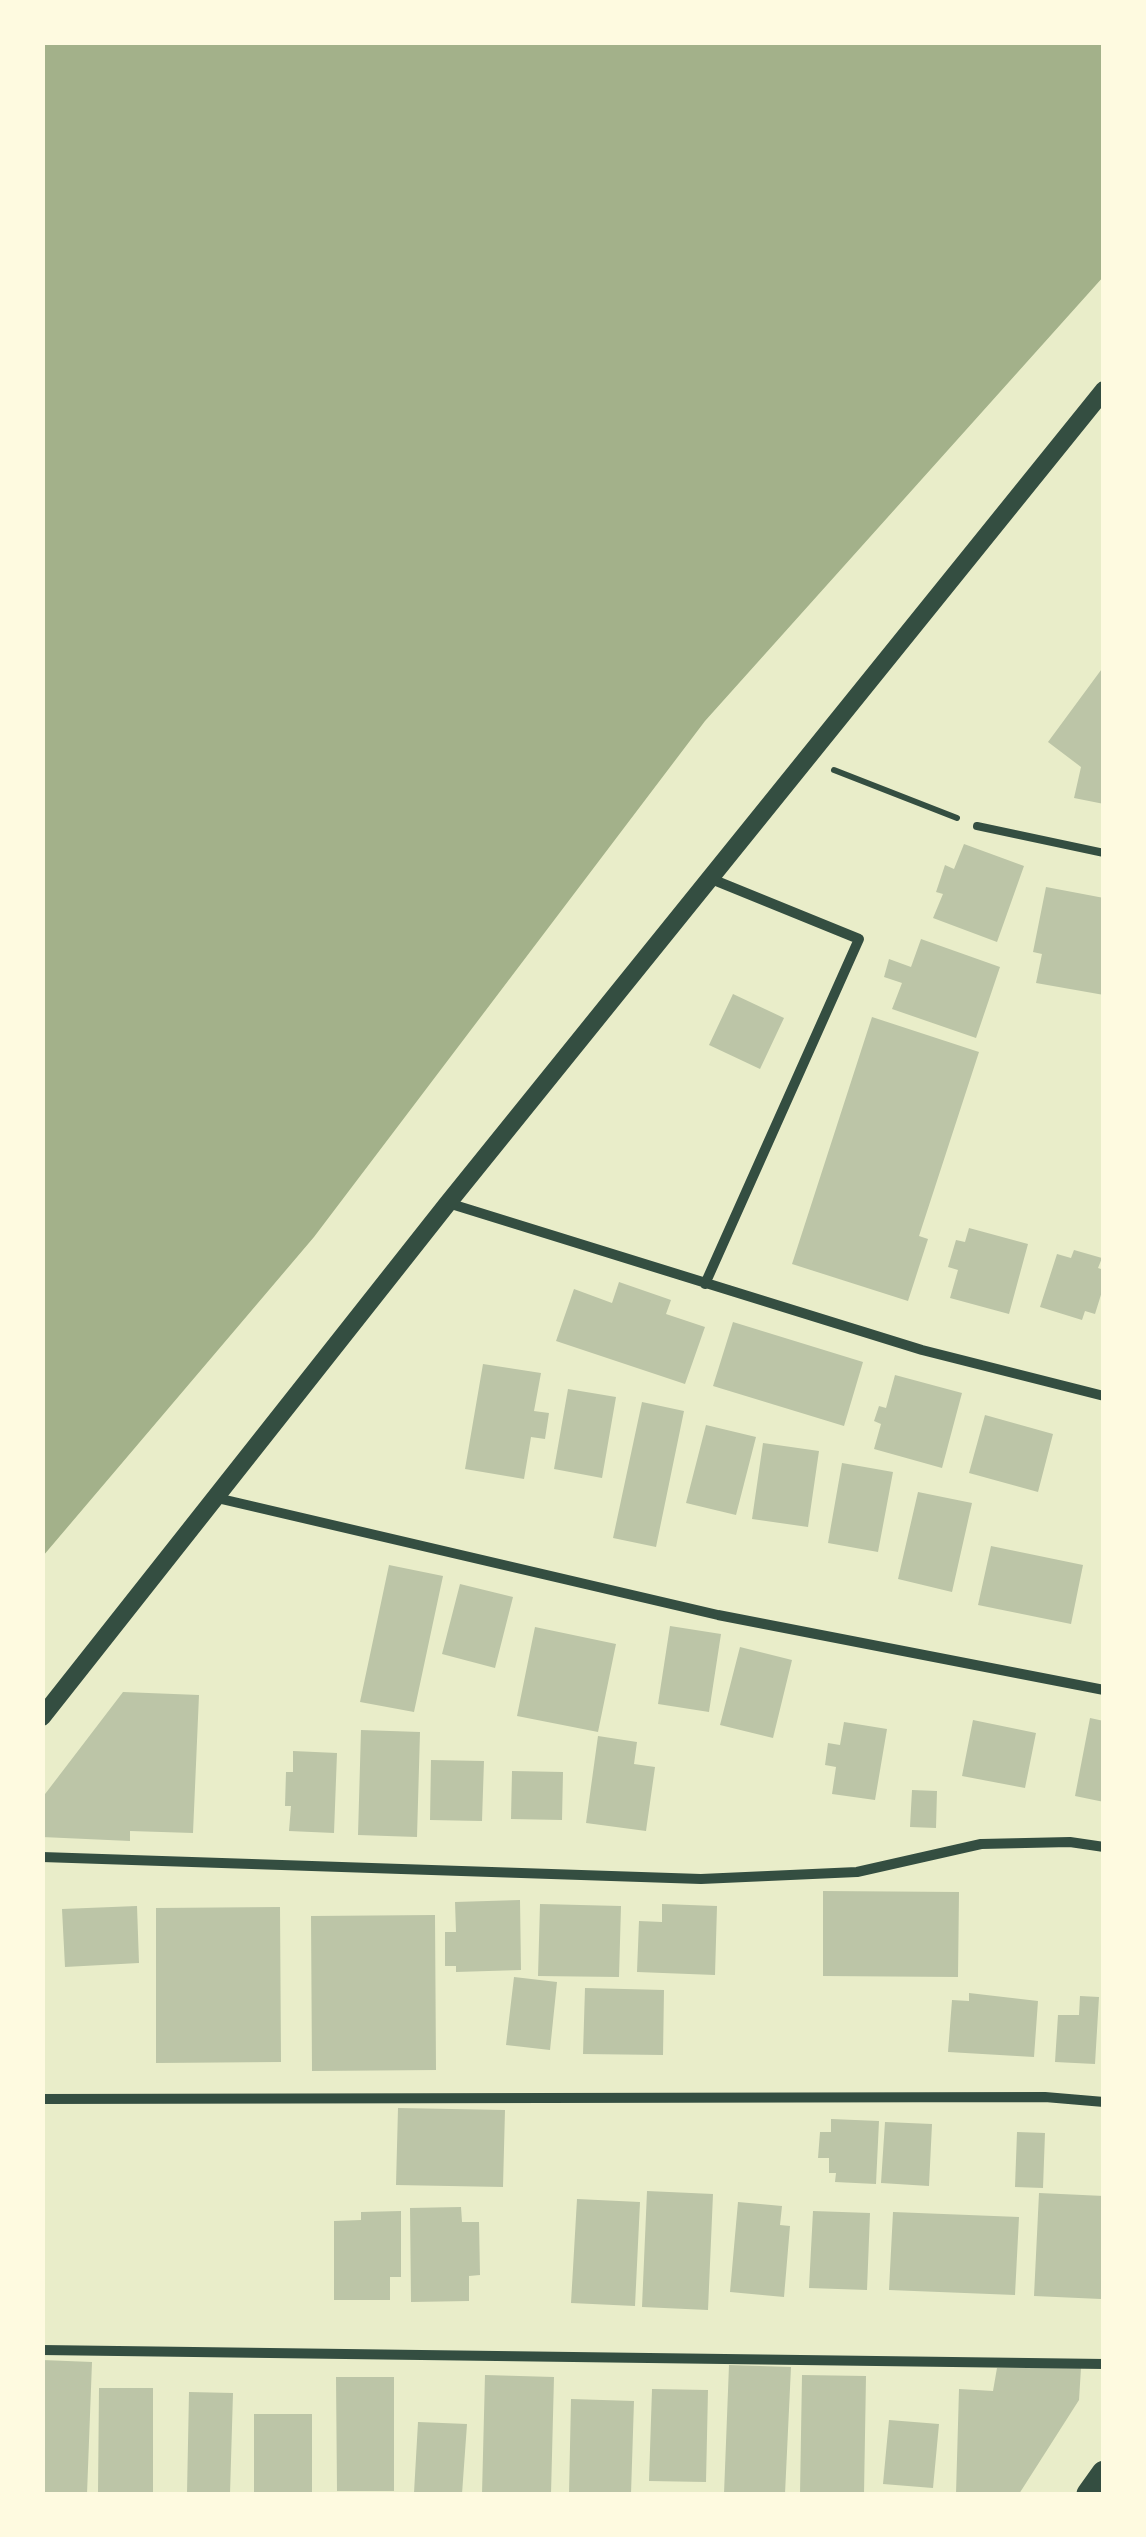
<!DOCTYPE html>
<html>
<head>
<meta charset="utf-8">
<style>
  body { margin:0 }
  #map { position:relative; width:1146px; height:2537px; overflow:hidden; background:#e9edc9; font-family:"Alegreya Sans",sans-serif }
  canvas { display:block }
  .frame { position:absolute; inset:0; border:45px solid #fefae0; pointer-events:none }
</style>
</head>
<body>
<div id="map">
<canvas width="1146" height="2537"></canvas>
<div class="frame"></div>
</div>
<script>
const context = document.querySelector('canvas').getContext('2d');
context.lineJoin = 'round';
function paint(path, color) {
  context.fillStyle = color;
  context.fill(path, 'evenodd');
}
function shape(rows) {
  const path = new Path2D();
  for (const r of rows) {
    path.moveTo(r[0], r[1]);
    for (let i = 2; i < r.length; i += 2) path.lineTo(r[i], r[i + 1]);
  }
  return path;
}
function trace(path, color, width, dash) {
  context.strokeStyle = color;
  context.lineWidth = width;
  context.lineCap = dash ? 'butt' : 'round';
  context.setLineDash(dash || []);
  context.stroke(path);
}
const water = shape([
  [43,42,1103,43,1104,276,705,721,314,1237,43,1556]
]);
const building = shape([
  [1104,666,1104,804,1074,798,1081,767,1048,742],
  [964,844,1024,866,997,942,933,918,943,894,936,892,945,865,954,869],
  [1046,887,1104,898,1104,995,1036,983,1042,954,1033,952],
  [921,939,1000,967,976,1038,892,1009,902,983,884,977,889,959,911,967],
  [733,994,784,1018,760,1069,709,1045],
  [872,1017,979,1052,919,1236,928,1239,908,1301,792,1264],
  [969,1228,1028,1244,1009,1314,950,1298,958,1270,948,1267,956,1240,965,1242],
  [1074,1250,1102,1258,1098,1268,1104,1270,1104,1285,1095,1314,1085,1311,1082,1320,1040,1307,1057,1254,1071,1258],
  [619,1282,671,1300,666,1314,705,1327,685,1384,556,1341,574,1289,612,1303],
  [733,1322,863,1362,844,1426,713,1386],
  [483,1364,541,1373,534,1411,549,1413,545,1439,531,1437,524,1479,465,1469],
  [895,1375,962,1393,942,1468,874,1449,881,1424,874,1421,879,1406,886,1408],
  [568,1389,616,1397,602,1478,554,1469],
  [642,1402,684,1411,656,1547,613,1538],
  [985,1415,1053,1434,1038,1492,969,1473],
  [706,1425,756,1437,736,1515,686,1503],
  [763,1443,819,1451,808,1527,752,1519],
  [842,1463,893,1472,878,1552,828,1543],
  [918,1492,972,1503,952,1592,898,1579],
  [991,1546,1083,1565,1071,1624,978,1605],
  [389,1565,443,1576,414,1712,360,1702],
  [460,1584,513,1597,495,1668,442,1654],
  [670,1626,721,1634,709,1712,658,1704],
  [535,1627,616,1644,598,1732,517,1716],
  [740,1647,792,1660,773,1738,720,1725],
  [123,1692,199,1695,193,1833,130,1831,130,1841,42,1837,42,1798],
  [1090,1718,1104,1721,1104,1802,1075,1796],
  [973,1720,1036,1733,1025,1788,962,1776],
  [844,1722,887,1729,875,1800,832,1794,836,1767,825,1765,828,1743,840,1745],
  [361,1730,420,1732,417,1837,358,1835],
  [598,1736,637,1742,634,1764,655,1767,646,1831,586,1823],
  [293,1751,337,1753,334,1833,289,1831,291,1806,285,1806,286,1772,293,1772],
  [431,1760,484,1761,482,1821,430,1820],
  [512,1771,563,1772,562,1820,511,1819],
  [912,1790,937,1791,936,1828,910,1827],
  [823,1891,959,1892,958,1977,823,1976],
  [520,1900,521,1970,456,1972,456,1966,445,1966,445,1932,456,1932,455,1902],
  [540,1904,621,1906,619,1977,538,1976],
  [662,1904,717,1906,715,1975,637,1972,639,1921,662,1922],
  [137,1906,139,1963,65,1967,62,1909],
  [280,1907,281,2062,156,2063,156,1908],
  [435,1915,436,2070,312,2071,311,1916],
  [514,1977,557,1982,550,2050,506,2045],
  [585,1988,664,1990,663,2055,583,2054],
  [969,1993,1038,2001,1034,2057,948,2052,952,2000,969,2001],
  [1080,1996,1099,1997,1095,2064,1055,2062,1058,2015,1079,2015],
  [398,2108,505,2110,503,2187,396,2185],
  [831,2119,879,2121,876,2184,835,2182,836,2173,829,2173,829,2158,818,2158,820,2132,831,2132],
  [885,2122,932,2124,929,2186,881,2183],
  [1017,2132,1045,2133,1043,2188,1015,2187],
  [647,2191,713,2194,708,2310,642,2307],
  [1039,2193,1104,2196,1101,2299,1034,2296],
  [577,2199,640,2202,635,2306,571,2303],
  [738,2202,782,2206,780,2225,790,2226,784,2297,730,2292],
  [461,2207,462,2222,479,2222,480,2275,469,2276,469,2301,411,2302,410,2208],
  [401,2211,401,2277,390,2277,390,2300,334,2300,334,2221,361,2220,361,2212],
  [813,2211,870,2213,867,2290,809,2288],
  [893,2212,1019,2217,1015,2295,889,2290],
  [42,2360,92,2362,87,2494,42,2494],
  [729,2365,791,2367,785,2494,724,2494],
  [997,2368,1081,2368,1079,2400,1019,2494,956,2494,959,2389,993,2391],
  [485,2375,554,2377,551,2494,482,2494],
  [802,2375,866,2376,864,2494,800,2494],
  [336,2377,394,2377,394,2491,337,2491],
  [99,2388,153,2388,153,2492,98,2492],
  [652,2389,708,2390,706,2482,649,2481],
  [189,2392,233,2393,230,2494,187,2494],
  [571,2399,634,2401,631,2494,569,2494],
  [254,2414,312,2414,312,2493,254,2493],
  [889,2420,939,2424,933,2488,883,2484],
  [418,2422,467,2424,462,2494,414,2493]
]);
const path = shape([
  [834,770,957,818]
]);
const service = shape([
  [977,826,1104,853]
]);
const minor = shape([
  [448,1203,922,1350,1104,1396],
  [705,1284,859,939,709,878],
  [217,1498,718,1615,1104,1690],
  [42,1857,701,1879,857,1872,981,1844,1070,1842,1104,1847],
  [42,2099,1045,2097,1104,2102],
  [42,2350,1104,2364]
]);
const tertiary = shape([
  [42,1717,448,1203,1104,390]
]);
const primary = shape([
  [1089,2494,1104,2473]
]);
paint(water, '#a3b18a');
paint(building, '#bcc5a7');
trace(path, '#344e41', 6);
trace(service, '#344e41', 8);
trace(minor, '#344e41', 10);
trace(tertiary, '#344e41', 18);
trace(primary, '#344e41', 25);
</script>
</body>
</html>
